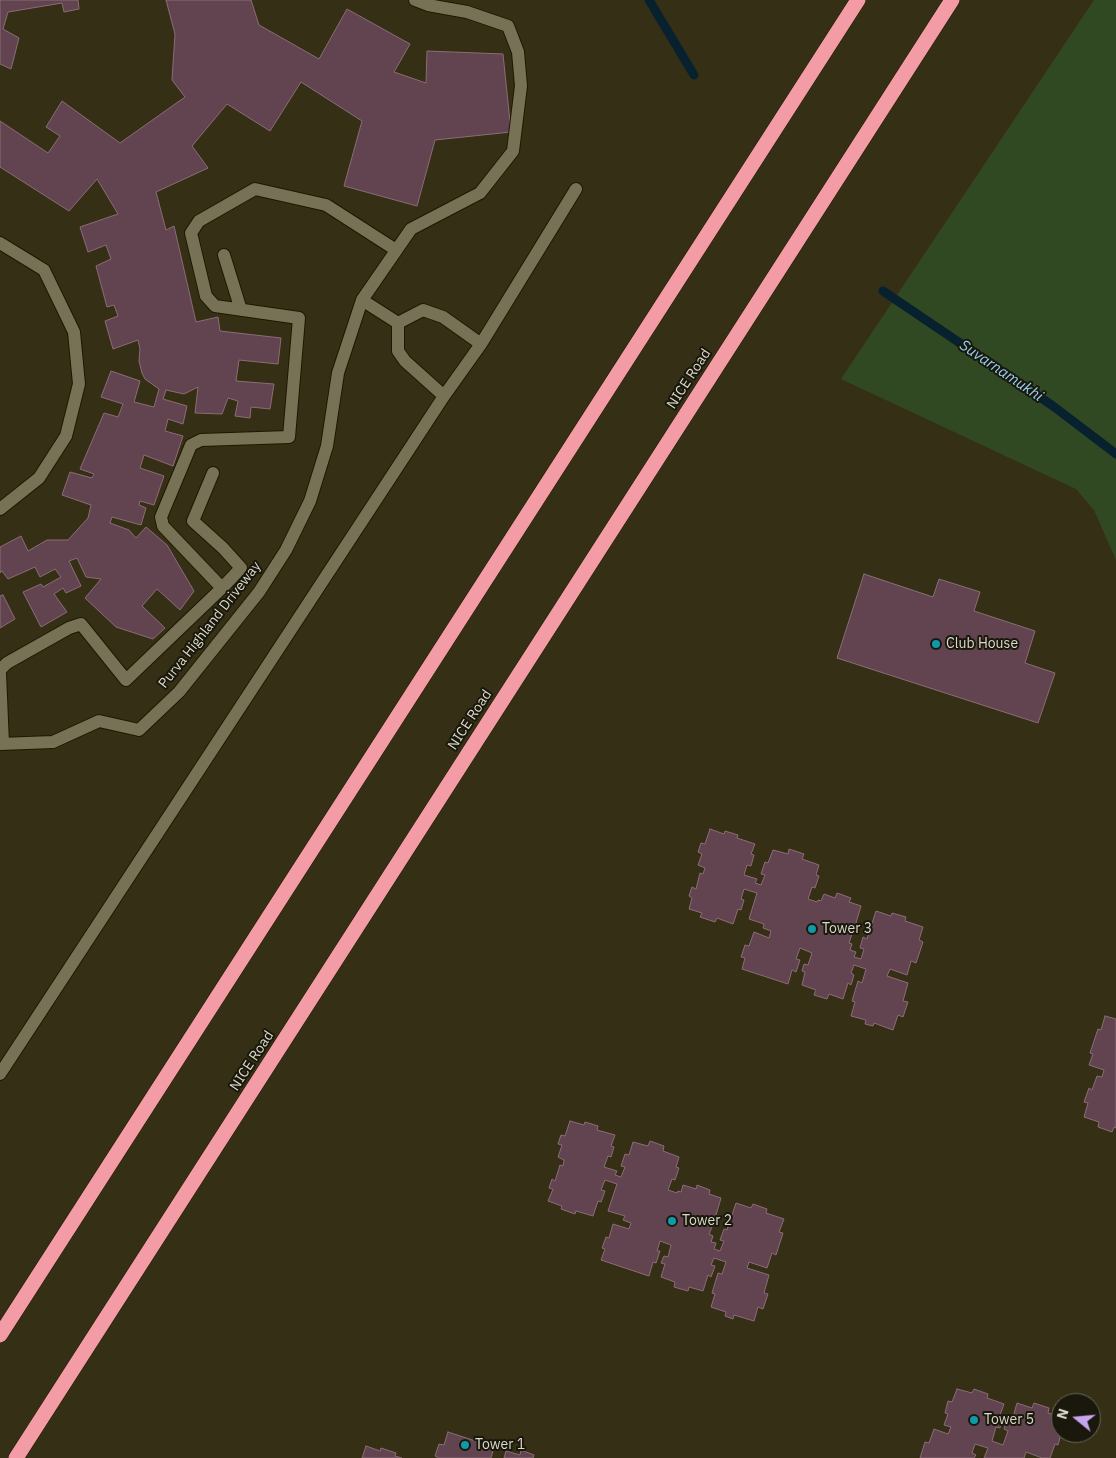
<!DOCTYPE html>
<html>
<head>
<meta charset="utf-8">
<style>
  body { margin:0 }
  #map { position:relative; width:1116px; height:1458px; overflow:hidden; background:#353015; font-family:"IBM Plex Sans",sans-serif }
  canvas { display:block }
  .north { position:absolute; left:1051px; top:1393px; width:50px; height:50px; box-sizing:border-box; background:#1a180c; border:1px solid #676558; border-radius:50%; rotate:287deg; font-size:14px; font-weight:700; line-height:20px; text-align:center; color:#dbd9c9 }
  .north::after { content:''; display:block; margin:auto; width:18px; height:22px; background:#c7a6ef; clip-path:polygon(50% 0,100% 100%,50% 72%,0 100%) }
</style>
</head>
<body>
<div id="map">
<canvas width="1116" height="1458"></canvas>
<div class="north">N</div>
</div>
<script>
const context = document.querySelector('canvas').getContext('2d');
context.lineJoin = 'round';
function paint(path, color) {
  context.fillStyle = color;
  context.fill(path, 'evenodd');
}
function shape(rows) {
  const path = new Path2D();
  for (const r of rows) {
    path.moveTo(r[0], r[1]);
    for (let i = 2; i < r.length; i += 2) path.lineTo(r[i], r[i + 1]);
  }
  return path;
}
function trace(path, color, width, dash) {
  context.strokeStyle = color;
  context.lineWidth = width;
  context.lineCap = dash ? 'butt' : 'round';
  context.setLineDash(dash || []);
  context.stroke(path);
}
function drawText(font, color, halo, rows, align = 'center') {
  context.font = font + ' "IBM Plex Sans",sans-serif';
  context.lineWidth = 4;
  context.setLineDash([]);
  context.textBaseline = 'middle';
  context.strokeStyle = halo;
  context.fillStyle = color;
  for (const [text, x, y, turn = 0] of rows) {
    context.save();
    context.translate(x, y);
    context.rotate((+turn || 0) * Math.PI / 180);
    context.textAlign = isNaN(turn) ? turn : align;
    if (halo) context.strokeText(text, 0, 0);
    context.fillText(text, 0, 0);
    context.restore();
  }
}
const green = shape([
  [1094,0,1116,0,1116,560,1094,510,1076,489,841,379]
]);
const stream = shape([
  [649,0,694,75],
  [883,291,1053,406,1116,454]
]);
const building = shape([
  [0,0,78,0,79,9,64,12,62,3,8,12,3,29,19,38,11,69,0,64,0,0],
  [166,0,251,0,259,25,319,59,347,9,410,44,394,72,426,83,427,51,503,54,511,132,435,140,417,206,344,186,362,121,301,82,270,131,227,104,192,146,208,168,156,192,166,230,174,226,196,322,218,317,220,331,281,338,278,364,239,360,236,381,274,384,270,409,251,407,250,418,235,416,238,401,228,398,222,414,195,413,198,387,184,394,166,390,163,399,187,406,183,424,168,419,165,431,183,436,173,466,144,455,140,468,164,476,154,505,140,501,139,505,146,508,141,525,112,517,110,523,129,530,136,538,146,527,167,545,194,591,180,610,157,589,142,606,165,628,153,639,116,627,85,598,101,579,86,577,77,558,69,561,81,586,66,593,63,588,54,594,67,612,41,627,23,592,41,584,43,587,61,577,55,569,40,577,35,567,8,579,2,571,0,573,0,547,21,536,28,551,47,540,68,540,88,518,91,505,62,495,70,472,92,478,94,474,80,469,104,413,118,417,123,404,101,397,111,371,140,381,134,402,154,407,159,389,145,379,142,373,139,361,140,349,138,340,113,349,105,321,118,316,114,305,107,307,96,266,111,259,106,245,88,252,80,227,118,214,97,179,69,211,0,167,0,121,48,153,60,136,46,127,62,101,120,143,185,97,172,80,175,34,166,0],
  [864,574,933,597,939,579,980,592,974,611,1035,631,1025,663,1055,673,1038,723,837,658,864,574],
  [3,595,15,619,0,628,0,596,3,595],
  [710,829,724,834,725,831,738,835,737,838,755,844,751,854,754,855,751,866,747,865,744,875,757,879,755,883,761,885,765,875,761,874,765,862,768,863,773,850,788,854,789,849,804,854,802,859,819,865,816,875,819,876,815,888,812,887,808,899,817,902,818,900,821,901,824,894,835,898,837,893,851,898,849,902,861,906,856,923,859,924,857,932,853,931,849,943,852,944,850,950,856,952,854,957,861,959,864,949,860,948,863,937,867,939,876,911,891,916,892,913,906,917,905,921,923,927,919,940,923,942,916,963,911,961,907,975,890,969,887,976,908,983,903,1001,908,1002,903,1017,898,1015,893,1030,874,1023,873,1026,865,1024,866,1020,851,1016,855,1002,852,1001,858,981,862,983,866,969,854,965,851,973,854,975,851,985,848,983,843,999,829,994,827,999,814,995,816,990,802,985,805,972,802,971,804,964,808,965,812,953,800,948,796,959,800,960,796,972,792,970,788,984,742,969,745,958,741,957,745,945,749,946,754,932,769,938,771,931,763,928,764,924,749,919,757,893,744,889,741,899,744,900,741,910,738,909,733,924,717,918,715,922,700,917,702,913,689,909,692,898,689,896,692,887,696,889,700,873,703,874,705,868,698,865,702,854,698,852,701,843,705,844,710,829],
  [1105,1016,1116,1019,1116,1128,1114,1127,1112,1132,1098,1127,1099,1122,1084,1117,1088,1103,1084,1102,1089,1088,1092,1090,1097,1076,1102,1077,1104,1070,1089,1065,1093,1054,1090,1053,1098,1029,1101,1030,1105,1016],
  [570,1121,584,1125,585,1122,598,1126,597,1130,615,1135,611,1146,614,1147,611,1157,608,1156,604,1167,617,1171,615,1175,621,1177,625,1167,621,1166,625,1154,629,1155,633,1142,648,1146,650,1141,664,1146,663,1151,679,1157,676,1167,679,1168,675,1180,672,1179,668,1190,677,1193,678,1191,681,1192,683,1185,696,1189,697,1185,710,1190,709,1194,721,1198,716,1215,719,1216,717,1223,714,1222,709,1234,713,1236,711,1242,716,1243,714,1249,720,1251,724,1241,720,1240,724,1229,727,1230,736,1203,751,1208,753,1204,767,1209,766,1213,784,1219,779,1232,783,1233,776,1255,772,1253,767,1268,749,1262,747,1268,769,1275,764,1293,768,1294,763,1309,758,1307,754,1321,734,1315,733,1319,725,1316,726,1312,711,1307,715,1294,712,1293,718,1273,722,1274,726,1262,714,1258,711,1265,715,1266,711,1277,708,1275,703,1291,689,1287,688,1291,674,1287,675,1282,661,1277,665,1264,661,1263,664,1256,668,1257,671,1245,660,1241,657,1251,660,1251,656,1263,653,1262,649,1276,601,1260,605,1249,602,1248,606,1237,609,1238,613,1224,629,1229,631,1223,623,1220,625,1216,608,1211,617,1184,605,1180,601,1190,605,1191,601,1202,598,1201,593,1216,576,1211,575,1214,561,1209,562,1206,548,1201,553,1189,549,1188,552,1179,555,1181,560,1165,563,1166,564,1160,558,1157,562,1145,558,1144,561,1135,565,1136,570,1121],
  [957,1389,972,1393,974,1389,988,1394,987,1398,1004,1404,1000,1415,1003,1416,1000,1428,996,1427,992,1441,1003,1445,1008,1431,1004,1429,1008,1415,1013,1417,1017,1403,1032,1408,1034,1403,1049,1408,1048,1413,1061,1417,1061,1424,1058,1433,1061,1434,1058,1445,1055,1444,1050,1458,1042,1458,1026,1452,1024,1458,984,1458,988,1448,975,1444,972,1453,976,1455,974,1458,920,1458,925,1442,929,1443,934,1429,948,1434,951,1427,944,1425,948,1414,945,1413,948,1401,952,1402,957,1389],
  [448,1432,494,1447,491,1458,439,1458,435,1456,439,1444,444,1445,448,1432],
  [366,1446,380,1451,381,1448,396,1453,395,1456,402,1458,362,1458,366,1446],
  [521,1450,534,1455,533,1458,504,1458,506,1451,520,1455,521,1450]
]);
const street = shape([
  [0,243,44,270,74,332,79,384,66,436,39,478,0,509],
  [224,255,241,310],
  [362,300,398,323],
  [398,323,423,310,443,317,481,344],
  [398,323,398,351,405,361,444,396],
  [213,473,193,521,223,548,241,568,222,588],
  [0,670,7,663,69,628,81,624,126,680,222,588,163,526,161,517,191,445,201,440,289,437,299,318,215,306,206,296,191,233,199,221,255,189,326,205,396,250],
  [0,673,3,744],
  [0,744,53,742,99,721,139,730,179,692,259,592,286,550,310,501,327,446,338,373,362,300,411,229,480,193,513,151,521,86,518,52,508,26,467,12,428,5,415,0],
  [0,1074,444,396,481,344,576,189]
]);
const highway = shape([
  [0,1335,858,0],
  [16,1458,952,0]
]);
const markers = [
  [936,644,5,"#0f9aa8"],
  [812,929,5,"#0f9aa8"],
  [672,1221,5,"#0f9aa8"],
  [974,1420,5,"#0f9aa8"],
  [465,1445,5,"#0f9aa8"]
];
const streetNames = [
  ["NICE Road",689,379,-57],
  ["Purva Highland Driveway",210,625,-52],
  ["NICE Road",470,720,-57],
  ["NICE Road",252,1061,-57]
];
const poiNames = [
  ["Club House",946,644],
  ["Tower 3",822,929],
  ["Tower 2",682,1221],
  ["Tower 5",984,1420],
  ["Tower 1",475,1445]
];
const waterNames = [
  ["Suvarnamukhi",1001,371,34]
];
paint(green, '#314923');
trace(stream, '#07212f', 9);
paint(building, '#61444f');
trace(building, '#8b6c77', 1);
trace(street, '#1d1800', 14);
trace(highway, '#1d1800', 16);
trace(street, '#777255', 12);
trace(highway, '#f39ca5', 15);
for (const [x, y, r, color] of markers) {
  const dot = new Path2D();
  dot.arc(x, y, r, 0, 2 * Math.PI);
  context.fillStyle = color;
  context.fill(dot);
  trace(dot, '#1a180c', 2);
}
drawText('14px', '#dbd9c9', '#1a180c', streetNames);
drawText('14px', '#dbd9c9', '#1a180c', poiNames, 'left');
drawText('italic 15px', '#93d0f3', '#1a180c', waterNames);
</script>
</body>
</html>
